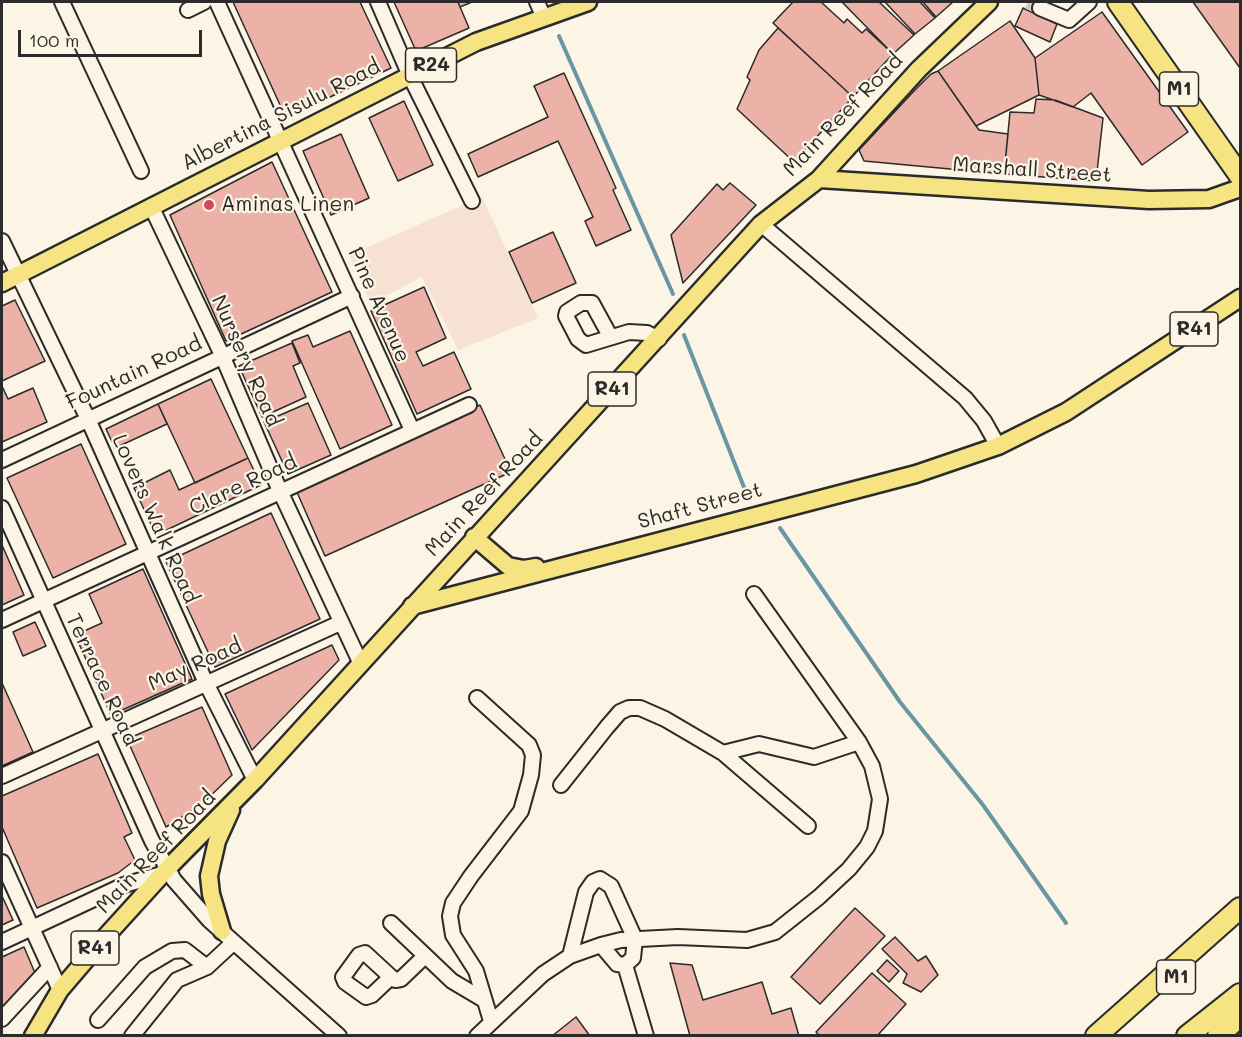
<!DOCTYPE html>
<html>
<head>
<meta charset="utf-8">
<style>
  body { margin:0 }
  #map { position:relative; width:1242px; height:1037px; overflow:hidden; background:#fcf5e5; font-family:Mali,sans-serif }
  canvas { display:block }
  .frame { position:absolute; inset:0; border:3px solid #2b2b2b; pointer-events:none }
  .scale { position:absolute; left:18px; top:30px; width:184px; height:27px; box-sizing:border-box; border:3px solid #2b2b2b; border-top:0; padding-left:8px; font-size:18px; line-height:21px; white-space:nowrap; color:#2b2b2b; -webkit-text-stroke:4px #fcf5e5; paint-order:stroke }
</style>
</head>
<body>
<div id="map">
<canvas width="1242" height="1037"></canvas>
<div class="frame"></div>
<div class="scale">100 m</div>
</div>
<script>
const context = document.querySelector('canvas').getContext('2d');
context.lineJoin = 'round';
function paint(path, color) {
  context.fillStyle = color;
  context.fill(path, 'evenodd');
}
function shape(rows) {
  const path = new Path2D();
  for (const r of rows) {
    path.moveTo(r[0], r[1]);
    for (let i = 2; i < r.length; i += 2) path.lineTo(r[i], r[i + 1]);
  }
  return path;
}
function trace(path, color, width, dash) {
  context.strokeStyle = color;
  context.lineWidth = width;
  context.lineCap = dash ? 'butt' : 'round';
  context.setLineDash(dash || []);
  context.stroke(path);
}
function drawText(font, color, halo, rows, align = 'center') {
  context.font = font + ' Mali,sans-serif';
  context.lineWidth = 4.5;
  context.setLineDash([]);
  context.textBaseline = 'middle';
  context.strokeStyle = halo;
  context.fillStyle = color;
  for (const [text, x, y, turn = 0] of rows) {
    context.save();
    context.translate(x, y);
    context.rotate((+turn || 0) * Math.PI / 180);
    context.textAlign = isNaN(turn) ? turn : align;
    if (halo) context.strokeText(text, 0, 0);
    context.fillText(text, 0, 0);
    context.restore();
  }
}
const built = shape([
  [482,197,538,318,458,350,422,277,371,304,349,255]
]);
const stream = shape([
  [559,36,673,294],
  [684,335,749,500],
  [780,528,900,702,983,805,1066,923]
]);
const building = shape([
  [233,2,360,2,391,68,286,118,233,2],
  [394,2,458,2,469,28,416,51,394,2],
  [458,2,472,2,460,7,458,2],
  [793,2,821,2,844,23,847,19,862,33,866,29,893,54,853,97,773,23,793,2],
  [842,2,879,2,914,35,893,54,842,2],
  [885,2,920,2,935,18,915,34,885,2],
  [923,2,953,2,936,17,923,2],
  [1193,2,1240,2,1240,68,1193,2],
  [1023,8,1057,24,1050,42,1015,26,1023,8],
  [1102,12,1188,132,1142,165,1091,93,1073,107,1039,95,1035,58,1102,12],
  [1010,21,1035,58,1039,95,976,126,938,71,1010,21],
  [778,28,853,97,794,162,737,109,750,80,747,77,759,50,778,28],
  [938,71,979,130,1008,134,1004,174,864,161,859,150,914,91,931,74,938,71],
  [564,73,616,188,613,190,631,230,596,246,585,221,593,217,558,141,478,177,468,154,548,117,534,86,564,73],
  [1036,99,1055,100,1103,118,1096,181,1004,174,1010,112,1034,113,1036,99],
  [404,101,433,165,398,181,369,118,404,101],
  [341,134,369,198,331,215,303,151,341,134],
  [272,162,332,292,226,341,170,215,272,162],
  [730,183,756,205,683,283,671,235,717,184,723,190,730,183],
  [553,232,576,283,532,303,509,252,553,232],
  [424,287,446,338,416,352,423,366,454,352,471,389,417,414,371,311,424,287],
  [15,300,45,361,2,381,2,306,15,300],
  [350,331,392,425,340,449,292,341,308,335,313,347,350,331],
  [292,343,300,363,293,366,306,397,262,417,239,366,292,343],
  [211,379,248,458,195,483,158,404,211,379],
  [2,386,8,399,33,388,47,422,2,442,2,386],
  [308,403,331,455,288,474,264,422,308,403],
  [158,404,167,424,115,448,106,429,158,404],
  [480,405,511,472,325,556,296,490,480,405],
  [81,444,126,544,53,578,7,478,81,444],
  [248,458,261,485,156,535,134,488,170,470,179,490,248,458],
  [271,513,320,619,215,667,166,562,271,513],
  [2,545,24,595,2,605,2,545],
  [143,569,192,679,111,715,75,635,102,623,89,594,143,569],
  [35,622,46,646,23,656,13,632,35,622],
  [332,645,339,660,252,750,225,694,332,645],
  [2,683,33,752,2,766,2,683],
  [202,707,232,775,201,805,166,827,127,739,202,707],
  [98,754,132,833,124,837,135,860,118,873,37,908,2,827,2,796,98,754],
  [2,896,13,920,2,925,2,896],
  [855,908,885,936,820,1004,791,977,855,908],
  [895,937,918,961,926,956,938,975,921,992,903,983,907,974,882,949,895,937],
  [24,947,35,973,2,1008,2,957,24,947],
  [887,960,899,971,889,982,877,971,887,960],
  [670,963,692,965,703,1000,762,982,772,1014,791,1008,799,1036,690,1036,670,963],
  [872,973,906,1004,877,1036,820,1036,816,1032,872,973],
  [576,1017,590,1036,552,1036,576,1017]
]);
const minorTunnel = shape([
  [1028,2,1040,8]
]);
const minor = shape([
  [62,2,141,171],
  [217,2,412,430],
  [378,2,410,76,472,201],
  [537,2,544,18],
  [1040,8,1069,20,1089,2],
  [188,10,204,2],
  [151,206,222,355,280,491,361,664],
  [761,224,965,398,984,421,998,446],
  [2,241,88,419,206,683,255,780],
  [610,336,592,303,581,303,567,312,566,316,578,339,586,345,629,332,647,333,659,339],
  [2,460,352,296],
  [2,508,152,841,174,880,209,920,339,1036],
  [2,620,469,405],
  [477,698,529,745,533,755,531,775,521,811,471,876,453,903,450,916,453,935,476,971,491,1021],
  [723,753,808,826],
  [2,776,340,623],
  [561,785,607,727,620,712,629,708,640,708,665,719,723,753,759,744,814,757,859,742],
  [2,862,60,990],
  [391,923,452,981,484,1000],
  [2,942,124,885,162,874],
  [570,956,586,892,593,882,600,879,611,886,635,939,633,958,625,965,617,964,601,945],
  [625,965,646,1036],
  [391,977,365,953,359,955,343,977,345,982,366,997,372,995,391,977,395,980,401,979,425,956],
  [2,1019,50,967],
  [98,1020,145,967,172,951,185,950,207,967],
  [132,1036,177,980,207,967,234,942],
  [477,1036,543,974,570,956,601,945,621,940,678,937,747,940,775,932,819,897,849,869,867,847,875,831,880,799,872,766,859,742,754,594]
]);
const major = shape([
  [819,179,1149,200,1209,199,1240,188],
  [2,283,476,42,588,2],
  [474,537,508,566,524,569,536,567],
  [412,606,916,474,998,446,1066,412,1240,298],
  [222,931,211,894,209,876,217,841,231,810],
  [33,1036,60,990,107,935,167,869,255,780,761,224,819,179,919,69,989,2]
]);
const highway = shape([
  [1118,2,1240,176],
  [1096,1036,1240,908],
  [1187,1036,1240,994],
  [1218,1036,1240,1016]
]);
const markers = [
  [209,205,6,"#d1495b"]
];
const shields = [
  [431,65,51],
  [1179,89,39],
  [1194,329,48],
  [612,389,48],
  [95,948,48],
  [1176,977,39]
];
const shieldNames = [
  ["R24",431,65],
  ["M1",1179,89],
  ["R41",1194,329],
  ["R41",612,389],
  ["R41",95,948],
  ["M1",1176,977]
];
const streetNames = [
  ["Albertina Sisulu Road",281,115,-27],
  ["Main Reef Road",843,115,-46],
  ["Marshall Street",1032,170,4],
  ["Pine Avenue",379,305,66],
  ["Nursery Road",246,361,66],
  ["Fountain Road",134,373,-25],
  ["Clare Road",243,485,-25],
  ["Main Reef Road",484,494,-47],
  ["Shaft Street",700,506,-15],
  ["Lovers Walk Road",155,519,66],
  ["May Road",195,665,-24],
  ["Terrace Road",102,680,65],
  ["Main Reef Road",156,852,-46]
];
const poiNames = [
  ["Aminas Linen",221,205]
];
paint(built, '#f7e1d2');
trace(stream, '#6996a3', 4);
paint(building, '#ecb2a7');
trace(building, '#2b2b2b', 1.5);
trace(minorTunnel, '#d2cdc0', 14, [14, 7]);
trace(minor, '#2b2b2b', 18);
trace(major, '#2b2b2b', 21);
trace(highway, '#2b2b2b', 24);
trace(minor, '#fcf5e5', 14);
trace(major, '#f6e381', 16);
trace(highway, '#f6e381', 20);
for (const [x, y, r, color] of markers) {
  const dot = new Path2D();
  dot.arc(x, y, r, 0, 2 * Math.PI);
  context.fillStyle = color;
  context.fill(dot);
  trace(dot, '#fcf5e5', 2);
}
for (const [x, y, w] of shields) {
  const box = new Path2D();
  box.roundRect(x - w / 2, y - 17, w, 34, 4.5);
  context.fillStyle = '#fcf5e5';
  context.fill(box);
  trace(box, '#2b2b2b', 1.5);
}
drawText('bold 20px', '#2b2b2b', null, shieldNames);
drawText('21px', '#2b2b2b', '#fcf5e5', streetNames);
drawText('21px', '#2b2b2b', '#fcf5e5', poiNames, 'left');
</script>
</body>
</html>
